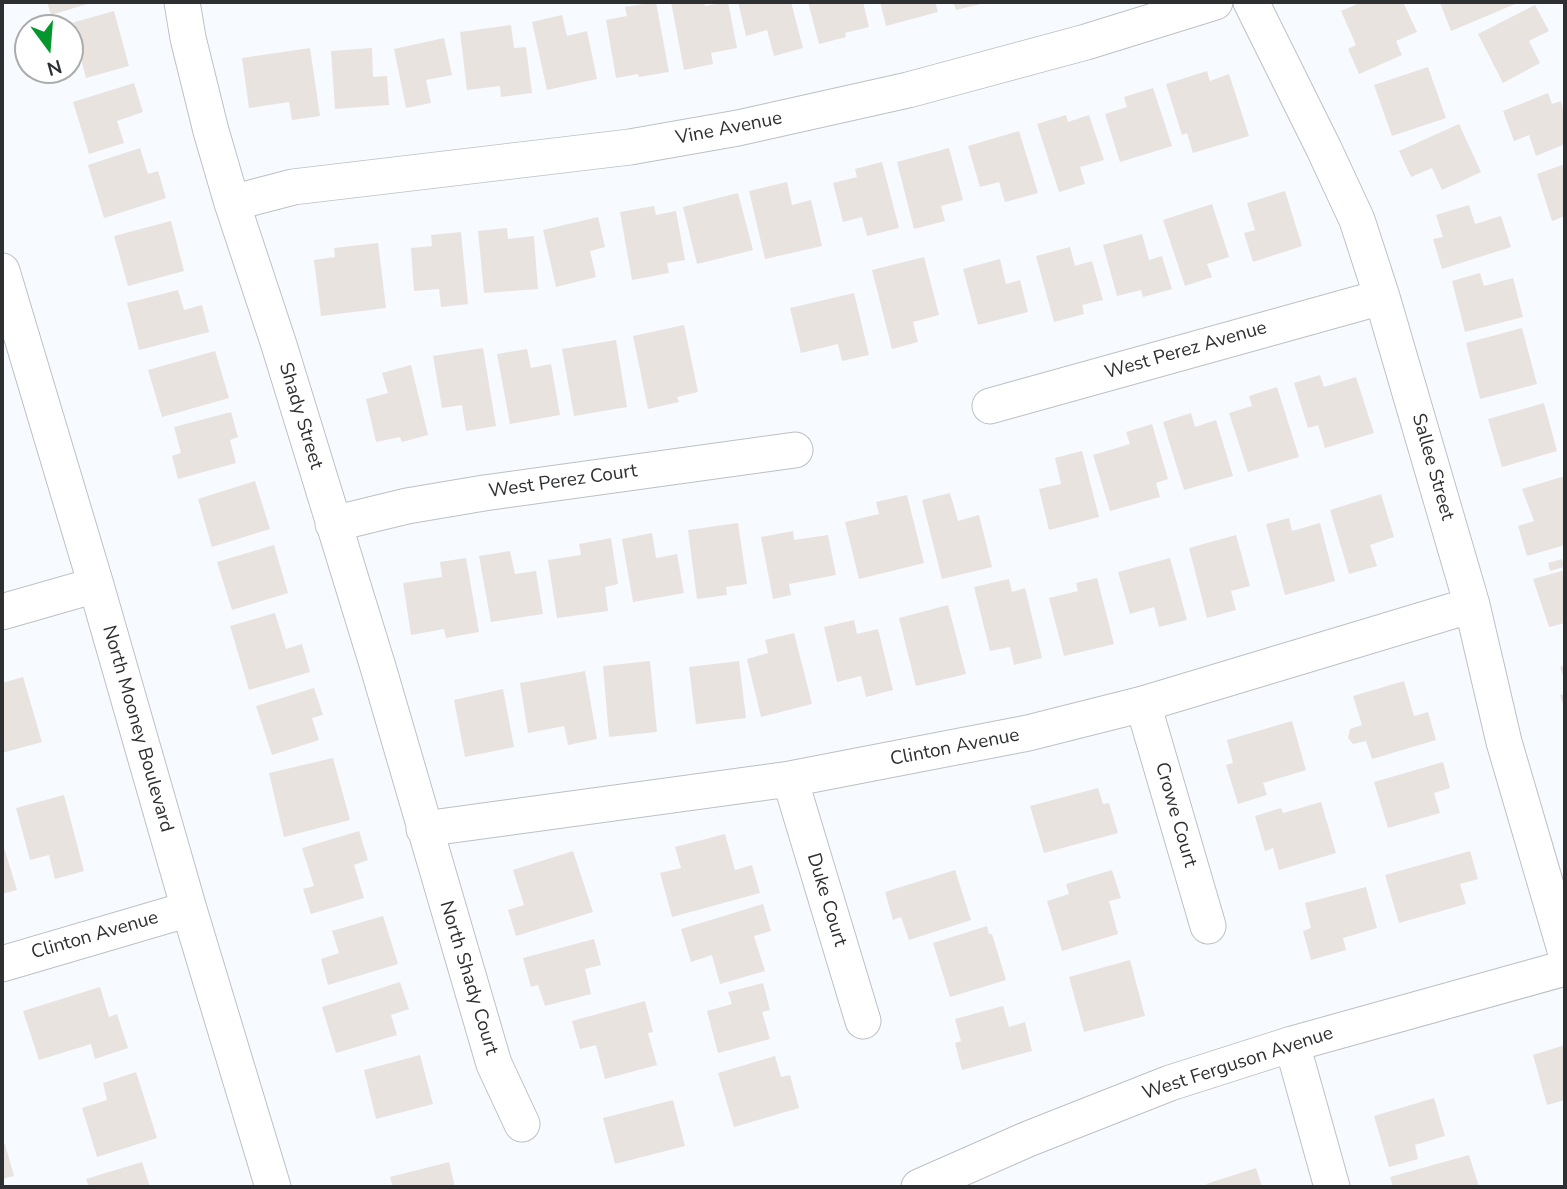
<!DOCTYPE html>
<html>
<head>
<meta charset="utf-8">
<style>
  body { margin:0 }
  #map { position:relative; width:1567px; height:1189px; overflow:hidden; background:#f7fafe; font-family:"Nunito Sans",sans-serif }
  canvas { display:block }
  .frame { position:absolute; inset:0; border:4px solid #2e2f31; pointer-events:none }
  .north { position:absolute; left:14px; top:14px; width:70px; height:70px; box-sizing:border-box; background:#fff; border:2px solid #abacad; border-radius:50%; rotate:164deg; font-size:19px; font-weight:700; line-height:28px; text-align:center; color:#2e2f31 }
  .north::after { content:''; display:block; margin:auto; width:24px; height:32px; background:#05972e; clip-path:polygon(50% 0,100% 100%,50% 72%,0 100%) }
</style>
</head>
<body>
<div id="map">
<canvas width="1567" height="1189"></canvas>
<div class="frame"></div>
<div class="north">N</div>
</div>
<script>
const context = document.querySelector('canvas').getContext('2d');
context.lineJoin = 'round';
function paint(path, color) {
  context.fillStyle = color;
  context.fill(path, 'evenodd');
}
function shape(rows) {
  const path = new Path2D();
  for (const r of rows) {
    path.moveTo(r[0], r[1]);
    for (let i = 2; i < r.length; i += 2) path.lineTo(r[i], r[i + 1]);
  }
  return path;
}
function trace(path, color, width, dash) {
  context.strokeStyle = color;
  context.lineWidth = width;
  context.lineCap = dash ? 'butt' : 'round';
  context.setLineDash(dash || []);
  context.stroke(path);
}
function drawText(font, color, halo, rows, align = 'center') {
  context.font = font + ' "Nunito Sans",sans-serif';
  context.lineWidth = 5;
  context.setLineDash([]);
  context.textBaseline = 'middle';
  context.strokeStyle = halo;
  context.fillStyle = color;
  for (const [text, x, y, turn = 0] of rows) {
    context.save();
    context.translate(x, y);
    context.rotate((+turn || 0) * Math.PI / 180);
    context.textAlign = isNaN(turn) ? turn : align;
    if (halo) context.strokeText(text, 0, 0);
    context.fillText(text, 0, 0);
    context.restore();
  }
}
const building = shape([
  [47,2,94,2,51,15],
  [656,2,669,72,639,77,638,74,616,78,606,20,627,16,625,7],
  [671,2,704,2,705,6,728,2,737,48,711,53,713,64,684,70],
  [738,2,791,2,803,48,774,56,767,30,746,36],
  [808,2,863,2,869,27,845,33,846,37,819,44],
  [880,2,935,2,938,12,886,26],
  [953,2,985,2,985,3,956,10],
  [1362,2,1403,2,1417,32,1396,41,1402,55,1359,74,1348,49,1356,45,1341,11],
  [1443,2,1520,2,1451,31,1440,3],
  [1535,5,1549,31,1529,41,1540,63,1503,83,1478,34],
  [114,11,129,66,86,78,81,59,70,62,70,28,57,27],
  [562,15,567,36,587,31,597,79,547,90,532,22],
  [511,25,514,48,526,47,532,93,501,97,500,86,467,90,460,32],
  [444,38,452,75,426,80,431,103,406,108,394,49],
  [310,48,320,116,292,120,289,102,249,108,242,58],
  [372,48,373,77,387,76,389,105,335,109,331,51],
  [1428,67,1446,118,1392,136,1374,85],
  [1207,71,1210,81,1229,74,1249,136,1193,153,1187,133,1182,135,1166,84],
  [134,83,143,112,117,121,124,143,89,154,73,102],
  [1153,88,1172,146,1120,162,1105,114,1127,107,1124,97],
  [1548,93,1552,104,1561,101,1563,109,1565,108,1565,144,1536,156,1529,135,1514,141,1503,111],
  [1066,115,1068,122,1089,115,1104,160,1080,167,1085,184,1059,192,1037,124],
  [1459,124,1481,172,1442,190,1432,168,1411,177,1399,151],
  [1019,131,1038,193,1005,202,999,182,980,187,968,146],
  [140,148,148,174,158,171,166,198,104,218,88,165],
  [949,148,963,200,941,206,945,221,914,229,897,162],
  [882,162,899,228,867,236,862,217,843,222,833,183,857,177,855,169],
  [1565,164,1565,216,1552,221,1537,174],
  [787,182,792,205,811,200,822,246,765,259,749,191],
  [1285,191,1302,246,1253,262,1244,233,1255,230,1247,203],
  [738,193,753,250,697,264,683,207],
  [1212,204,1229,257,1207,264,1212,277,1185,286,1163,220],
  [1469,205,1475,224,1501,216,1511,247,1442,269,1433,239,1443,237,1436,215],
  [654,206,656,215,676,211,685,260,667,263,669,273,632,280,620,212],
  [598,217,605,247,590,251,596,277,556,287,543,230],
  [171,221,184,271,128,286,114,236],
  [507,228,508,239,534,236,538,289,484,293,478,231],
  [461,232,468,304,441,307,439,289,414,291,411,248,432,246,431,235],
  [1142,234,1149,260,1162,256,1172,289,1143,297,1141,290,1117,296,1103,245],
  [378,243,386,308,321,316,314,260,335,257,334,248],
  [1070,247,1075,266,1092,261,1103,300,1082,305,1084,314,1054,322,1036,256],
  [924,257,939,315,913,322,918,342,892,349,872,270],
  [1000,259,1006,284,1020,280,1028,312,978,325,963,269],
  [1480,273,1484,286,1513,278,1523,317,1465,332,1452,281],
  [178,290,184,310,202,305,209,332,139,350,127,303],
  [854,293,869,355,842,361,838,344,801,353,790,308],
  [684,325,698,392,677,397,679,402,648,409,633,336],
  [1522,328,1537,384,1480,399,1466,343],
  [616,340,627,407,574,416,562,349],
  [483,348,496,426,466,431,462,405,442,408,433,356],
  [527,349,531,368,551,364,560,415,510,424,497,354],
  [215,351,229,398,162,417,148,370],
  [411,365,428,435,402,442,400,437,376,442,366,399,388,393,382,373],
  [1320,375,1324,387,1356,377,1374,433,1325,448,1318,425,1308,428,1294,383],
  [1277,387,1299,457,1248,472,1229,413,1252,406,1249,396],
  [1544,403,1557,451,1502,467,1488,419],
  [231,412,238,437,230,440,236,463,178,479,172,456,181,453,174,427],
  [1191,413,1195,427,1216,420,1233,476,1184,490,1163,422],
  [1152,424,1168,479,1156,483,1160,497,1110,511,1093,455,1130,444,1126,432],
  [1082,451,1099,517,1049,530,1039,489,1061,484,1055,458],
  [1565,476,1565,545,1527,556,1518,526,1534,521,1522,489],
  [255,481,270,529,212,547,198,499],
  [950,493,958,521,979,515,992,567,942,579,922,500],
  [1381,494,1394,537,1370,545,1377,566,1349,574,1330,510],
  [907,495,924,563,859,579,845,522,879,514,876,502],
  [1289,518,1292,531,1320,523,1335,581,1285,595,1266,524],
  [738,523,747,584,726,587,727,595,697,599,688,530],
  [793,531,794,540,828,535,836,575,789,584,791,595,773,599,761,537],
  [652,533,656,558,677,554,684,593,633,602,622,539],
  [1236,535,1250,586,1231,591,1236,610,1207,618,1189,548],
  [611,538,618,584,605,587,608,611,557,618,548,560,581,555,579,544],
  [274,545,288,593,232,610,217,562],
  [510,551,515,574,536,571,543,614,491,622,479,556],
  [466,558,479,632,446,638,444,629,411,635,403,583,442,577,440,562],
  [1170,558,1187,620,1159,627,1154,607,1130,614,1118,572],
  [1562,559,1564,567,1550,571,1548,563],
  [1565,570,1565,623,1549,627,1533,579],
  [1097,578,1114,644,1064,656,1049,598,1078,591,1076,583],
  [1009,579,1012,592,1025,588,1042,658,1014,665,1010,647,990,651,974,587],
  [948,605,966,674,916,686,899,618],
  [275,613,286,649,302,644,310,672,249,690,230,626],
  [854,620,857,634,878,629,893,690,866,697,861,676,837,682,824,627],
  [794,633,812,704,761,717,747,659,768,653,765,640],
  [650,661,657,732,609,737,603,666],
  [739,661,746,718,696,724,689,667],
  [1565,665,1565,682,1560,667],
  [585,671,597,739,568,745,564,726,528,733,520,683],
  [23,677,42,742,2,753,2,683],
  [1404,681,1414,716,1428,712,1436,740,1372,759,1366,741,1353,744,1348,738,1350,729,1362,725,1353,696],
  [314,688,323,715,312,718,319,740,272,755,256,706],
  [503,689,514,747,465,757,454,700],
  [1565,694,1565,711,1560,695],
  [1292,721,1306,770,1263,783,1267,795,1238,804,1226,765,1233,763,1227,740],
  [333,758,350,820,284,837,269,773],
  [1443,762,1450,788,1434,793,1440,813,1388,828,1374,782],
  [1098,788,1103,804,1109,803,1118,833,1044,853,1030,806],
  [64,795,84,871,55,879,49,855,30,860,16,808],
  [1321,802,1336,853,1279,870,1273,848,1265,851,1255,816,1281,808,1283,813],
  [359,831,368,860,354,865,364,898,311,914,303,889,314,886,302,848],
  [725,834,735,870,752,865,760,893,672,917,660,873,681,868,675,847],
  [2,841,17,890,2,894],
  [573,851,593,912,516,936,508,910,524,905,513,870],
  [1470,851,1478,879,1460,884,1466,904,1399,923,1385,875],
  [955,870,971,920,909,940,901,917,893,920,885,892],
  [1112,870,1121,898,1109,901,1118,934,1062,951,1047,901,1069,894,1066,884],
  [1366,887,1377,928,1343,938,1346,950,1311,960,1303,931,1311,928,1305,903],
  [763,904,771,931,754,936,765,971,720,984,712,955,691,962,681,929],
  [383,916,398,964,328,985,321,959,339,953,332,931],
  [987,926,989,934,992,934,1006,980,950,997,933,943],
  [594,939,601,965,585,969,591,994,545,1006,538,985,531,987,523,958],
  [1130,960,1145,1016,1084,1032,1069,977],
  [400,982,409,1009,391,1015,397,1035,336,1053,322,1007],
  [763,983,770,1010,762,1012,770,1039,718,1053,707,1011,732,1004,728,992],
  [100,987,109,1017,117,1014,128,1048,95,1059,91,1044,39,1060,23,1011],
  [645,1001,653,1032,648,1033,657,1065,605,1079,596,1045,580,1049,572,1021],
  [1003,1006,1009,1027,1025,1022,1032,1051,962,1070,955,1043,961,1041,955,1019],
  [1565,1045,1565,1100,1547,1105,1533,1055],
  [420,1055,433,1104,376,1119,364,1070],
  [775,1056,781,1077,790,1075,799,1108,734,1127,718,1073],
  [136,1072,157,1138,97,1157,82,1108,107,1100,103,1083],
  [1434,1098,1445,1136,1415,1145,1418,1159,1389,1167,1374,1116],
  [673,1100,685,1146,615,1164,603,1118],
  [5,1144,14,1176,2,1179,2,1145],
  [1469,1155,1479,1187,1393,1187,1390,1177],
  [142,1162,150,1187,89,1187,86,1179],
  [449,1162,455,1187,393,1187,390,1177],
  [1256,1168,1262,1187,1208,1187,1206,1184]
]);
const minor = shape([
  [182,2,188,38,211,131,232,203,279,345,378,667,494,1064,522,1124],
  [1251,2,1324,149,1357,220,1382,297,1472,605,1504,742,1565,950],
  [232,203,293,187,630,147,738,128,908,90,1086,42,1215,2],
  [2,271,96,585,189,909,273,1187],
  [990,406,1382,297],
  [333,524,407,506,484,493,795,450],
  [2,612,96,585],
  [1143,704,1208,926],
  [790,779,863,1021],
  [424,829,790,779,1028,733,1143,704,1472,605],
  [2,964,189,909],
  [1292,1044,1332,1187],
  [919,1187,1028,1139,1170,1083,1292,1044,1565,968]
]);
const streetNames = [
  ["Vine Avenue",729,129,-11],
  ["West Perez Avenue",1186,351,-16],
  ["Shady Street",300,416,73],
  ["Sallee Street",1432,467,74],
  ["West Perez Court",563,482,-8],
  ["North Mooney Boulevard",137,729,74],
  ["Clinton Avenue",955,748,-11],
  ["Crowe Court",1175,815,74],
  ["Duke Court",826,900,73],
  ["Clinton Avenue",95,936,-16],
  ["North Shady Court",468,978,73],
  ["West Ferguson Avenue",1238,1064,-18]
];
paint(building, '#e9e3df');
trace(minor, '#bdc0c5', 37);
trace(minor, '#fff', 35);
drawText('19px', '#2e2f31', '#fff', streetNames);
</script>
</body>
</html>
